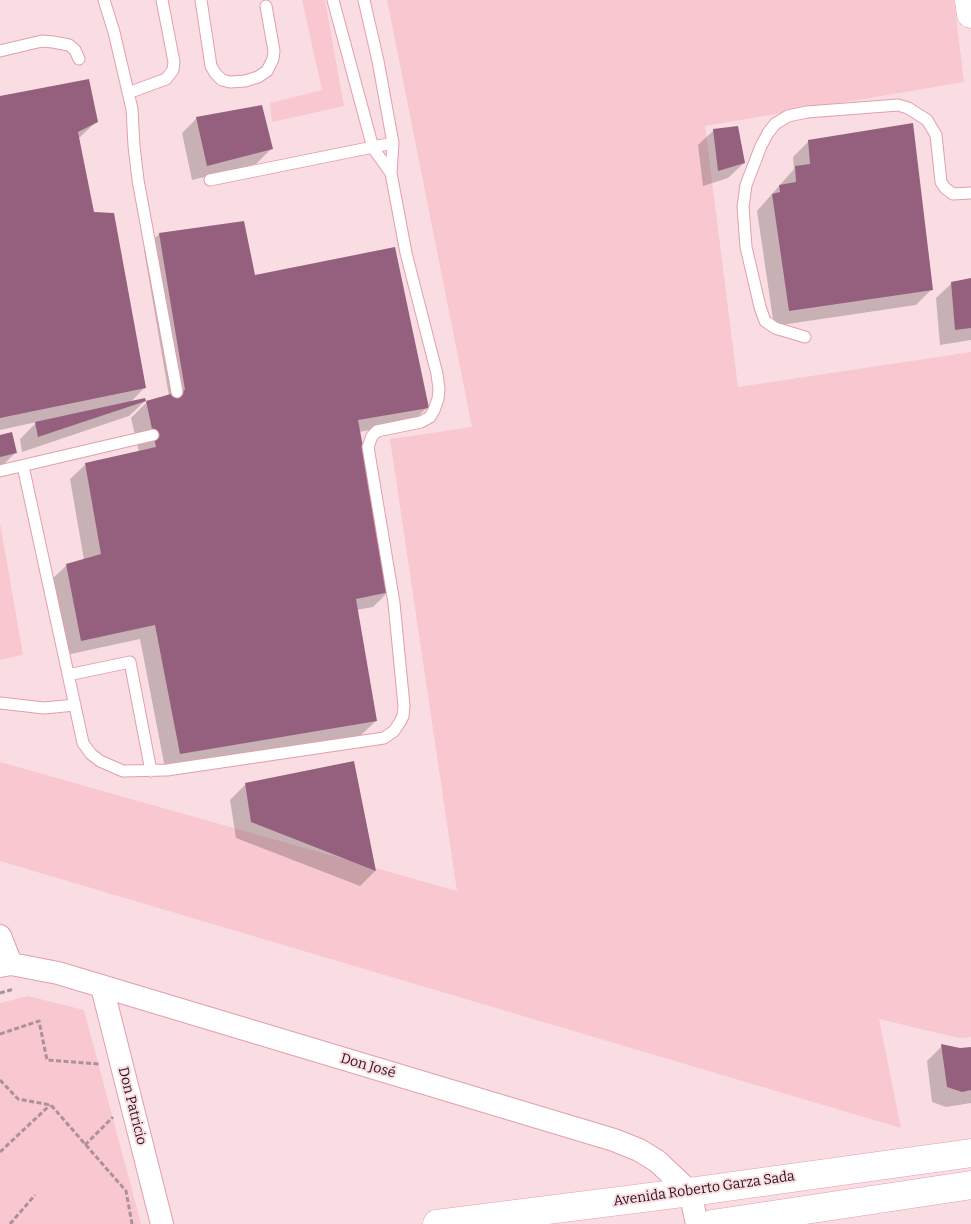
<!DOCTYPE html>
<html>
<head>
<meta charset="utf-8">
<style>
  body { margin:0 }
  canvas { display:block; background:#f9dde2 }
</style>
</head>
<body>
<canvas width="971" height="1224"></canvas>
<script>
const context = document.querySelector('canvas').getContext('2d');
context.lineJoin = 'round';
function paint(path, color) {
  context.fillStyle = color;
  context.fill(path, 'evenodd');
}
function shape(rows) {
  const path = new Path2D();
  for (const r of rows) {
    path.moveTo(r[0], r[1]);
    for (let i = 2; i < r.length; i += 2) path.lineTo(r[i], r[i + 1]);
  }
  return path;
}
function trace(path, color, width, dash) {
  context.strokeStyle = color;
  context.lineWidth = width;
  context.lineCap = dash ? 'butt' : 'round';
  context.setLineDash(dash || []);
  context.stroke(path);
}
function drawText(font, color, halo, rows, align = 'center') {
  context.font = font + ' Bitter,serif';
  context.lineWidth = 4;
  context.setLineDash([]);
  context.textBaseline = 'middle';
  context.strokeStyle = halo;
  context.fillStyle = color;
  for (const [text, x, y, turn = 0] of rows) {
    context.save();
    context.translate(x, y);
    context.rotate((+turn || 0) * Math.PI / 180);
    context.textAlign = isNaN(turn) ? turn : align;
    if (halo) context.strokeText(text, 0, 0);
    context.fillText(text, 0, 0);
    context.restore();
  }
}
const green = shape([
  [302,0,325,0,344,106,272,122,270,103,322,90],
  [387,0,954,0,964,82,705,126,738,387,971,352,971,1037,959,1038,879,1019,901,1128,0,861,0,762,457,891,390,439,472,427],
  [0,523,23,655,0,660],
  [28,996,84,1010,141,1224,0,1224,0,1003]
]);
const shadow = shape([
  [88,80,96,122,78,139,93,213,144,388,130,403,145,401,129,416,22,452,20,439,37,422,0,430,0,97],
  [197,118,271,149,256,164,192,180,182,133],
  [714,130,744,163,728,178,703,186,698,145],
  [809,141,932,289,916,305,774,326,757,211,794,169,793,157],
  [159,234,254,277,428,407,412,422,359,432,388,592,373,607,356,610,376,721,360,736,165,768,140,639,66,655,51,580,67,565,84,560,70,479,86,464,139,452,131,418,147,402,169,396,144,250],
  [971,280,971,340,940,345,936,298,952,283],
  [0,436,15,453,0,468],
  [353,762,375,871,360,886,236,838,230,800,246,784],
  [942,1046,960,1049,971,1048,971,1103,946,1107,932,1102,927,1061]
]);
const building = shape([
  [89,79,98,122,78,132,94,212,114,213,146,388,0,418,0,96],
  [262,105,273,149,207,166,196,117],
  [913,123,933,290,789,311,772,194,780,192,779,185,796,182,795,166,810,164,808,140],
  [738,126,745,163,718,171,713,129],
  [244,221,255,275,395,247,429,408,358,420,390,592,356,599,377,721,180,754,155,625,81,641,66,564,101,554,85,463,156,447,146,401,185,390,159,233],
  [971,278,971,328,955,330,951,282],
  [145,398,146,401,38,437,35,422],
  [12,432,17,453,0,457,0,435],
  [354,761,376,871,251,822,245,783],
  [941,1044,960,1048,971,1047,971,1090,962,1092,947,1087]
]);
const path = shape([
  [0,993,14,989],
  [0,1034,39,1021,47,1060,99,1064],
  [0,1080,18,1099,51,1105,126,1191,132,1224],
  [85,1145,113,1117],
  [0,1152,50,1105],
  [10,1224,35,1195]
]);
const lane = shape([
  [104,0,114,32,132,109,134,146,138,180,177,392],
  [201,0,211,66,215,73,222,80,230,82,245,81,258,77,267,71,273,59,274,51,266,6],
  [333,0,373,148,391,173],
  [0,51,42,41,53,42,69,45,75,50,79,59],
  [128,93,166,79,173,70,174,62,162,0],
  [210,180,393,143],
  [805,337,775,328,765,321,760,307,746,247,743,207,746,185,761,146,768,133,775,124,788,116,807,112,898,105,908,108,927,120,936,135,941,182,945,188,953,194,971,193],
  [23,466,83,743,91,754,100,761,123,771,167,770,384,738,394,731,400,722,403,716,404,706,394,603,368,447,372,436,377,431,421,422,430,417,434,410,438,399,439,389,437,374,406,253,391,173,393,143,378,61,364,0],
  [0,471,153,435],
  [68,675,130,662,151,771],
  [0,703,44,708,75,705]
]);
const street = shape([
  [0,936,11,964],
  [0,966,11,964,58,973,614,1140,639,1150,657,1161,690,1192,697,1224],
  [102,987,162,1224]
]);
const secondary = shape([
  [969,0,971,14],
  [437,1224,690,1192,971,1153],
  [712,1224,971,1185]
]);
const streetNames = [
  ["Don José",368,1066,16],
  ["Don Patricio",132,1106,76],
  ["Avenida Roberto Garza Sada",704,1189,-8]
];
paint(green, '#f9c7d0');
paint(shadow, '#0003');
paint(building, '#95607d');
trace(lane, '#e19fad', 13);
trace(street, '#e19fad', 24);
trace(secondary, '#e19fad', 29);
trace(path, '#ac9197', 3, [5, 2.5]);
trace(lane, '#fff', 11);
trace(street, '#fff', 22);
trace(secondary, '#fff', 28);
drawText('14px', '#2b1319', '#f9dde2', streetNames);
</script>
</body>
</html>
